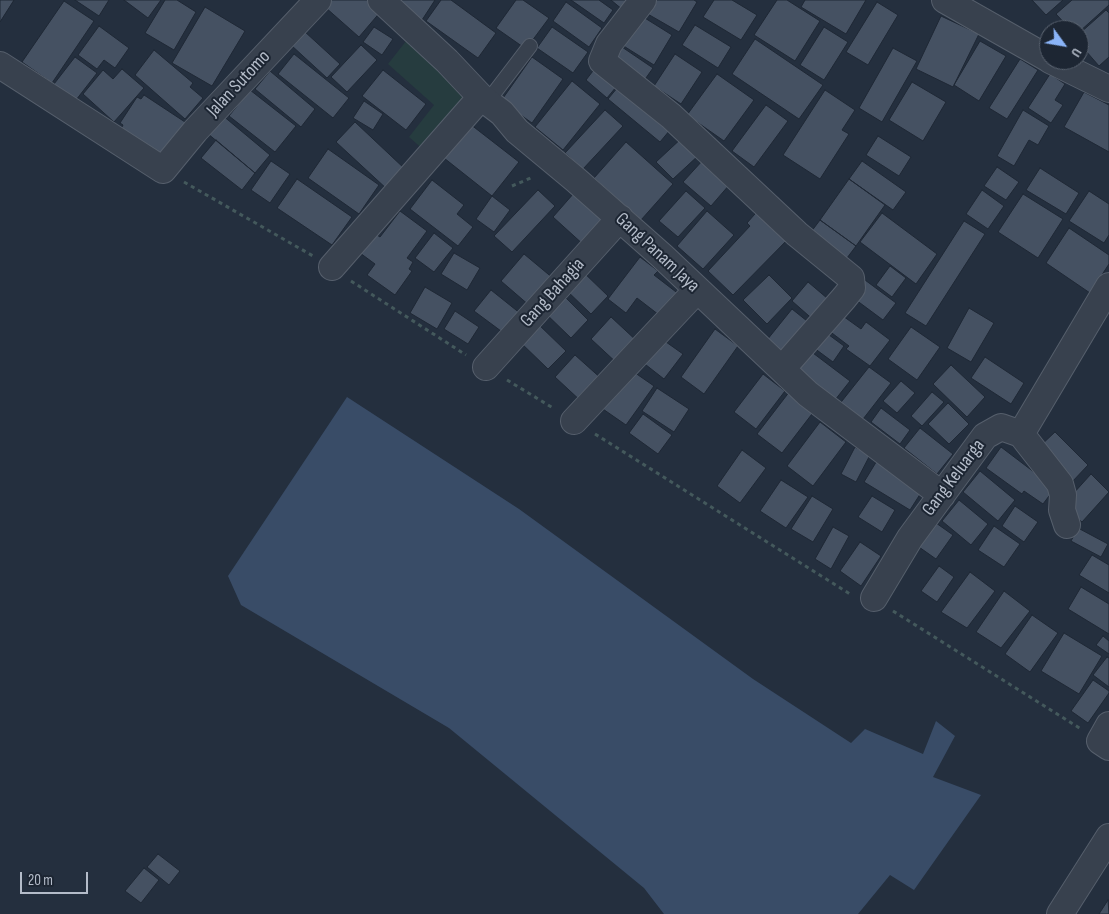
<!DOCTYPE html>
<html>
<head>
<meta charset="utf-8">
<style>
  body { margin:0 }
  #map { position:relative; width:1109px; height:914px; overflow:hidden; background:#242f3e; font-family:"Sofia Sans Condensed",sans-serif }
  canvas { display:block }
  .north { position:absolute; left:1039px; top:20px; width:50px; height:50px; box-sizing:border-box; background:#1d2633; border:1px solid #59626f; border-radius:50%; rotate:122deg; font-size:14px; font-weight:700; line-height:20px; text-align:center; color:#b4bcc9 }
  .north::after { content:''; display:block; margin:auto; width:18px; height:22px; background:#8ab4f8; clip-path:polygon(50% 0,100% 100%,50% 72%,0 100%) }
  .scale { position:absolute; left:20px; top:872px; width:68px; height:22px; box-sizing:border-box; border:2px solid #b4bcc9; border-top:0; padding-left:6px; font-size:15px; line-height:18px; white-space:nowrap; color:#b4bcc9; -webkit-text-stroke:4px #1d2633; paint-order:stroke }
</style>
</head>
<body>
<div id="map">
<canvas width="1109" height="914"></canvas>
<div class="north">U</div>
<div class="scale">20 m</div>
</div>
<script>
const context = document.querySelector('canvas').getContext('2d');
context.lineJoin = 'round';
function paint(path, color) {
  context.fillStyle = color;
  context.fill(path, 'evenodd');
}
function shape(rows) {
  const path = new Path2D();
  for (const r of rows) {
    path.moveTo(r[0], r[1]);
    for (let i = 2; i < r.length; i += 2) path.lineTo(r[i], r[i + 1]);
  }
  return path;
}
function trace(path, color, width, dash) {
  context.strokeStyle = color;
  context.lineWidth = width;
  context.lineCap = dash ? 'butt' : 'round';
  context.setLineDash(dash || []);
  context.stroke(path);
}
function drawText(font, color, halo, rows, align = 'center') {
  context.font = font + ' "Sofia Sans Condensed",sans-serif';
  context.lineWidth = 4;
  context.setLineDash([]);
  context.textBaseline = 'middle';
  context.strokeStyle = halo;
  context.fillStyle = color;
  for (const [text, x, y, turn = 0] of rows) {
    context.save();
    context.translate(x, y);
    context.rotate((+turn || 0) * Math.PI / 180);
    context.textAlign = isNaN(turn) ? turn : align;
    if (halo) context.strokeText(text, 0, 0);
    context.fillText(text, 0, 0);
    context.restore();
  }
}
const green = shape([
  [410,36,472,98,425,151,409,137,434,105,388,64]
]);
const water = shape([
  [347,397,519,509,753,679,851,743,865,729,923,754,936,721,955,736,933,777,981,795,914,890,890,875,858,914,664,914,644,888,449,728,241,605,228,576]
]);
const building = shape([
  [0,0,14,0,0,22,0,0],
  [75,0,109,0,99,16,75,0],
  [124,0,161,0,148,18,124,0],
  [165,0,177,0,196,12,174,50,145,33,165,0],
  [331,0,370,0,382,10,359,37,325,7,331,0],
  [392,0,435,0,422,20,392,0],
  [441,0,451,0,496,33,478,58,426,21,441,0],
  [516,0,523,0,549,18,526,49,496,28,516,0],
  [571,0,599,0,613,10,604,23,571,0],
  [611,0,631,0,623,10,611,0],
  [654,0,694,0,697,2,679,32,646,13,654,0],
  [714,0,732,0,757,15,741,40,703,17,714,0],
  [777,0,787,0,820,21,795,61,754,35,777,0],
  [805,0,866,0,846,34,801,7,805,0],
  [1032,0,1063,0,1046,15,1032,0],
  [1072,0,1109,0,1109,5,1079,32,1071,30,1056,14,1072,0],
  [64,1,94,21,52,83,22,62,64,1],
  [566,2,602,28,589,47,553,21,566,2],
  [877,2,898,15,868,65,846,52,877,2],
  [205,7,245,31,212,86,172,63,205,7],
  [1106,10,1109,13,1109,57,1099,66,1079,43,1079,34,1106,10],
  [640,15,672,35,654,65,622,45,640,15],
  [941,16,979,34,953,87,916,69,941,16],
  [695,25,731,47,718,68,682,45,695,25],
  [99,26,129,48,115,68,104,60,97,69,78,55,99,26],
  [374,27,393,39,382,55,363,42,374,27],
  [552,27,588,52,573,73,537,48,552,27],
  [824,27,848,42,824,80,800,65,824,27],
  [304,31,340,64,327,78,291,45,304,31],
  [755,39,823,85,799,119,732,74,755,39],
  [980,41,1006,56,979,101,954,85,980,41],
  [616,43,653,68,641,85,604,60,616,43],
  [361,45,377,60,347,92,331,77,361,45],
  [893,48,917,61,882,122,859,108,893,48],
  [154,50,193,83,190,87,203,98,185,119,135,75,154,50],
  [294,54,349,98,333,118,278,74,294,54],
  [675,54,702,72,681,104,654,86,675,54],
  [75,57,97,73,76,100,54,84,75,57],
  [532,57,563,79,532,123,501,101,532,57],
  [1020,59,1038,70,1007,119,989,108,1020,59],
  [599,63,621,81,607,98,586,80,599,63],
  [122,69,144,88,114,122,83,94,103,70,113,79,122,69],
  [383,70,426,104,406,130,362,96,383,70],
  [270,71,315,109,301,127,255,89,270,71],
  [717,74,754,100,724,141,687,115,717,74],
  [1050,74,1065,84,1055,100,1063,105,1051,123,1028,108,1050,74],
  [572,81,600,104,563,150,535,127,572,81],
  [623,81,675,124,660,142,608,99,623,81],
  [912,82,946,102,923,141,889,120,912,82],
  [250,90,296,126,275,152,229,116,250,90],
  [825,90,855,110,842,130,849,134,820,179,783,155,825,90],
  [1084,92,1109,105,1109,152,1064,127,1084,92],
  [144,95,188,124,166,159,121,129,123,125,120,123,137,97,141,99,144,95],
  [364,101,383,114,373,130,353,118,364,101],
  [766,105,788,121,754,167,732,151,766,105],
  [605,110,623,126,583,169,565,153,605,110],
  [1023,110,1049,126,1038,145,1029,140,1014,166,997,156,1023,110],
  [222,115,270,155,255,173,207,133,222,115],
  [355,122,406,170,388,190,336,142,355,122],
  [470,124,519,162,492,196,444,158,470,124],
  [684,136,700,154,673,179,656,162,684,136],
  [878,136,911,157,899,176,866,155,878,136],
  [216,140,255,173,242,190,201,158,216,140],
  [626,142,673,184,641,220,594,178,626,142],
  [328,149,379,185,359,214,308,178,328,149],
  [703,160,730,184,711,206,683,182,703,160],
  [271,161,290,174,270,203,251,190,271,161],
  [862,161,906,192,893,210,849,179,862,161],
  [997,167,1019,182,1006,200,984,186,997,167],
  [1040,168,1079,193,1066,214,1026,190,1040,168],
  [297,179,352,217,332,245,277,208,297,179],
  [849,179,885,205,856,246,820,220,849,179],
  [432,180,464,205,457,214,473,227,458,246,410,209,432,180],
  [538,190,555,206,512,252,494,236,538,190],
  [982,190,1004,206,988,229,966,214,982,190],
  [686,191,705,208,678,237,659,221,686,191],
  [1089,191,1109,204,1109,235,1104,243,1069,221,1089,191],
  [574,193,606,222,585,246,553,217,574,193],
  [1023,194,1063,219,1038,258,998,232,1023,194],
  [492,196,510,210,494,232,476,219,492,196],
  [762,206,792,235,733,295,708,271,750,226,747,223,762,206],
  [400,211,427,231,407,258,413,262,409,269,412,271,395,295,367,275,375,264,360,253,374,233,380,237,400,211],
  [707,211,734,235,703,269,677,246,707,211],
  [882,213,937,254,916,284,860,242,882,213],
  [820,220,856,246,847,258,811,232,820,220],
  [964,221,985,234,926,326,905,313,964,221],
  [1069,228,1109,255,1109,264,1090,293,1046,263,1069,228],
  [434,233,453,248,434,272,415,258,434,233],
  [454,253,480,268,467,290,441,274,454,253],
  [524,254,554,279,530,306,501,281,524,254],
  [640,257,658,271,654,275,680,295,663,318,637,298,626,313,608,299,640,257],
  [890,266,906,278,892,297,876,285,890,266],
  [579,268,608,296,591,314,562,286,579,268],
  [769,275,792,298,767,324,743,300,769,275],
  [865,280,896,303,883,320,852,297,865,280],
  [808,282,834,304,817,323,792,301,808,282],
  [425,287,452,303,437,329,410,313,425,287],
  [491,290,521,314,505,334,474,311,491,290],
  [559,291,588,320,571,338,541,309,559,291],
  [969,308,994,323,971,362,947,348,969,308],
  [792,309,807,321,783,353,767,340,792,309],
  [455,311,479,327,468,344,444,329,455,311],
  [836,311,861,329,866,322,890,340,870,366,846,349,849,346,824,327,836,311],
  [611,317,639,343,619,365,591,339,611,317],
  [537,323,566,351,548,369,519,341,537,323],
  [911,327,940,347,917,380,888,359,911,327],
  [715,329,738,346,704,394,681,377,715,329],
  [821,329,844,346,833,362,810,345,821,329],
  [659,337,683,354,664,379,641,361,659,337],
  [805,347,850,381,835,400,790,367,805,347],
  [575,355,604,381,583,403,555,377,575,355],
  [985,357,1024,383,1011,404,971,378,985,357],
  [951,365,985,397,967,417,933,384,951,365],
  [869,367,891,383,860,423,838,406,869,367],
  [628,368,654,386,626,425,600,407,628,368],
  [763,374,785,391,756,429,734,412,763,374],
  [901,381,915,393,897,413,883,401,901,381],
  [657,388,689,409,674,432,642,411,657,388],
  [790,391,815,410,782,453,757,434,790,391],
  [932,392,944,402,922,426,911,416,932,392],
  [948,403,969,424,949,444,928,424,948,403],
  [881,408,910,430,900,444,871,422,881,408],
  [643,414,672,435,658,454,629,433,643,414],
  [820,422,846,442,813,486,787,466,820,422],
  [920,428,953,454,937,474,904,448,920,428],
  [1055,432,1088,465,1072,482,1038,448,1055,432],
  [855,447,870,455,856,482,841,474,855,447],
  [1001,447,1055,488,1043,504,1024,491,1022,494,986,468,1001,447],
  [742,450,766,468,740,503,717,486,742,450],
  [878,459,924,488,910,510,864,482,878,459],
  [980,471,1015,500,998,521,963,492,980,471],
  [1091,474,1109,492,1082,522,1063,505,1091,474],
  [781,480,808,497,786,528,760,511,781,480],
  [812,496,833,509,813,542,791,529,812,496],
  [872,496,895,510,882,532,858,517,872,496],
  [959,500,988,524,971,545,942,521,959,500],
  [1015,506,1038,522,1024,542,1002,526,1015,506],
  [936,523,953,535,936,559,919,547,936,523],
  [994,526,1020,544,1004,567,978,550,994,526],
  [833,527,849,536,831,569,815,559,833,527],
  [1078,528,1108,544,1101,557,1071,541,1078,528],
  [860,542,881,556,861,586,840,571,860,542],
  [1092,555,1109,565,1109,593,1079,575,1092,555],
  [939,566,954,577,937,602,921,591,939,566],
  [970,572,995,591,967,628,941,612,970,572],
  [1081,587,1109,604,1109,634,1068,609,1081,587],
  [1004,591,1030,611,1001,648,976,632,1004,591],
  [1032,615,1058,633,1030,672,1005,654,1032,615],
  [1064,633,1102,656,1079,694,1041,671,1064,633],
  [1103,636,1109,641,1109,654,1096,645,1103,636],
  [1107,657,1109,658,1109,687,1093,675,1107,657],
  [1093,680,1109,691,1109,693,1088,723,1071,711,1093,680],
  [158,854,180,871,169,885,147,867,158,854],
  [144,868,159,880,141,903,125,891,144,868],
  [1108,900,1109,914,1099,914,1108,900]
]);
const path = shape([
  [184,182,313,256],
  [512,186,533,177],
  [351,281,466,355],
  [507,380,553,408],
  [595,434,850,594],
  [893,611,1081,729]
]);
const service = shape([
  [488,101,530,46]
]);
const minor = shape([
  [381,0,447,61,481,97,502,113,517,131,576,180,662,256,808,394,942,495],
  [643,0,609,44,602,61,671,116,797,234,851,278,852,288,844,298,782,369],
  [945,0,1049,59],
  [1050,60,1109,89],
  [0,65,163,170,195,131,318,0],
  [332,267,481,97],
  [486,367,620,218],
  [574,421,697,290],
  [1021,434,1060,484,1063,495,1062,510,1067,525],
  [874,598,910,538,985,436,1001,427,1021,434,1109,286],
  [1109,725,1100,741,1109,747],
  [1060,914,1109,837]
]);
const streetNames = [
  ["Jalan Sutomo",239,84,-47],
  ["Gang Panam Jaya",657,253,43],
  ["Gang Bahagia",553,293,-48],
  ["Gang Keluarga",954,478,-53]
];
paint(green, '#263c3f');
paint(water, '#394c67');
paint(building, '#455162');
trace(building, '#1f2835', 1);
trace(service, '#565f6c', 16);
trace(minor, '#565f6c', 28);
trace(path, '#44595c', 3, [4, 4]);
trace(service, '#38414e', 14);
trace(minor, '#38414e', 26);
drawText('19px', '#b4bcc9', '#1d2633', streetNames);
</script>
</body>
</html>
